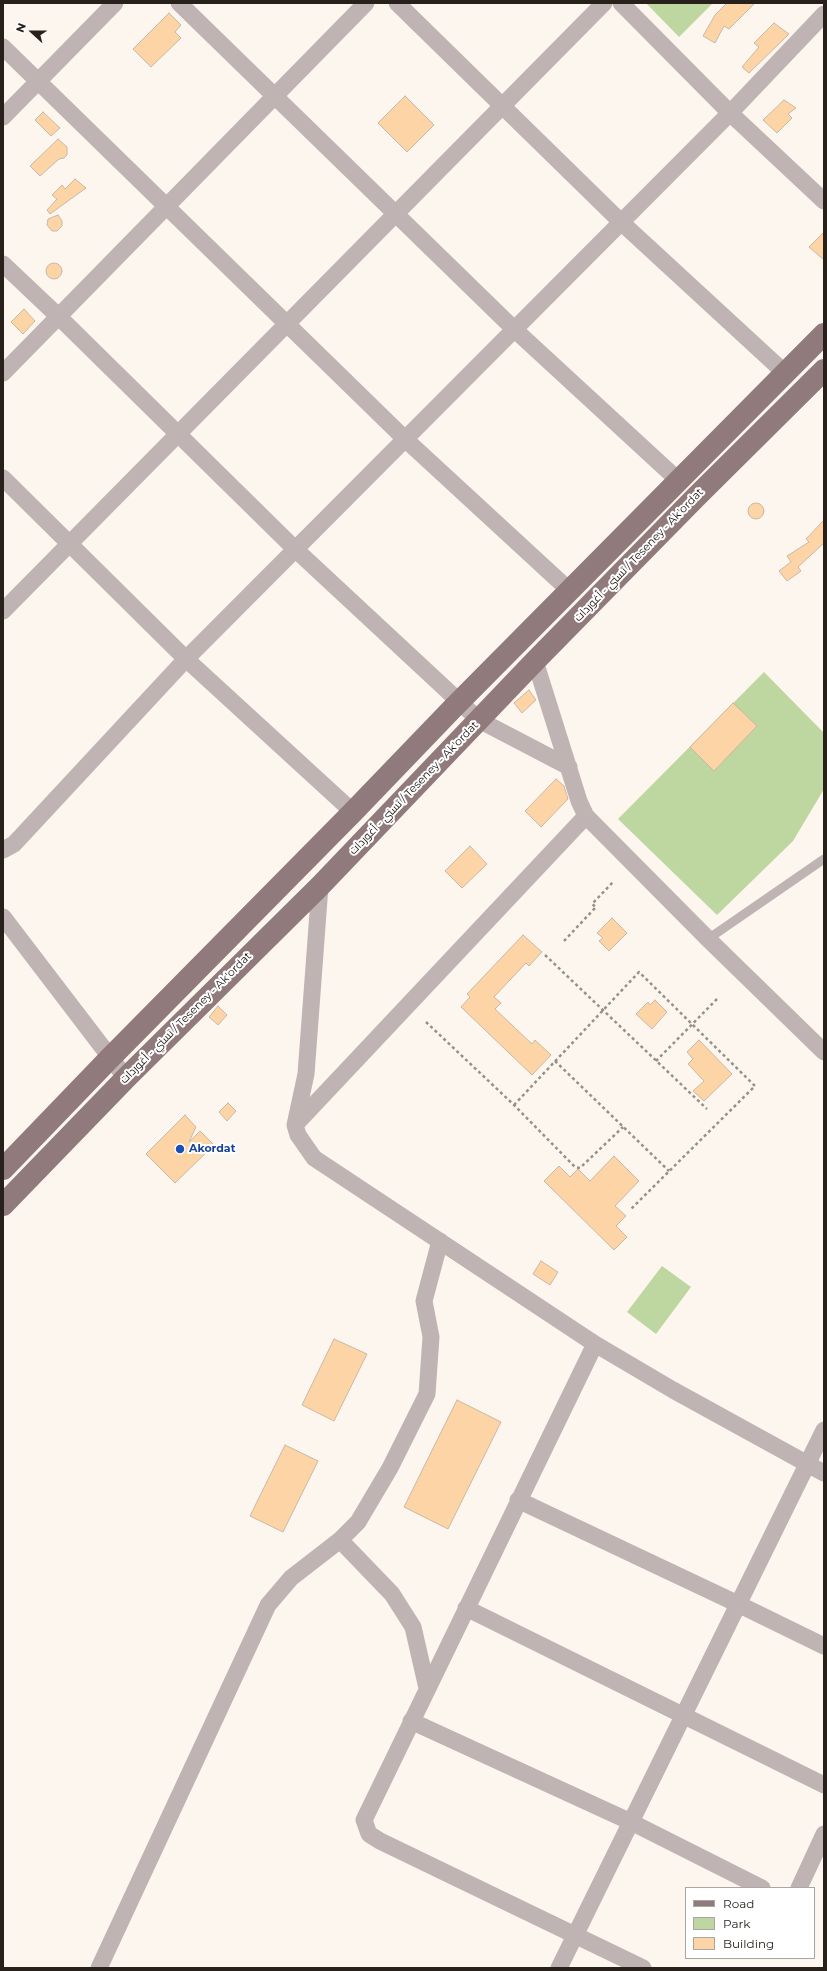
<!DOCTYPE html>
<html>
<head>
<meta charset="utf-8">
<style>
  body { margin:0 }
  #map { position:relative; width:827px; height:1971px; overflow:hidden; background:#fdf6ef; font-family:Montserrat,sans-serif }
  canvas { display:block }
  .frame { position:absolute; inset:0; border:4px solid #28211b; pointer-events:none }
  .legend { position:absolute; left:685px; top:1887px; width:130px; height:72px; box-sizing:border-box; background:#fff; border:1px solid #a9a6a4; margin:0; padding:5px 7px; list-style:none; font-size:12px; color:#28211b }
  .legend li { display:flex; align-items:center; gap:8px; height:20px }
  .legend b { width:20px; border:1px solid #a9a6a4 }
  .north { position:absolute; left:12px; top:12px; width:40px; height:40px; -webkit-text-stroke:3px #fff; paint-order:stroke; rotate:291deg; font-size:11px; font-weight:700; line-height:16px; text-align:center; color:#28211b }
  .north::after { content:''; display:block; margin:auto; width:14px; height:18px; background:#28211b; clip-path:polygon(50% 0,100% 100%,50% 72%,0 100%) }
</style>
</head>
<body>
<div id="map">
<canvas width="827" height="1971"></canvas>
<div class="frame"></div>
<ul class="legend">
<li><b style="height:5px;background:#907a7b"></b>Road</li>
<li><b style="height:11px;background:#bed69f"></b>Park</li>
<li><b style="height:11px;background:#fcd4a6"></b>Building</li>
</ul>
<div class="north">N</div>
</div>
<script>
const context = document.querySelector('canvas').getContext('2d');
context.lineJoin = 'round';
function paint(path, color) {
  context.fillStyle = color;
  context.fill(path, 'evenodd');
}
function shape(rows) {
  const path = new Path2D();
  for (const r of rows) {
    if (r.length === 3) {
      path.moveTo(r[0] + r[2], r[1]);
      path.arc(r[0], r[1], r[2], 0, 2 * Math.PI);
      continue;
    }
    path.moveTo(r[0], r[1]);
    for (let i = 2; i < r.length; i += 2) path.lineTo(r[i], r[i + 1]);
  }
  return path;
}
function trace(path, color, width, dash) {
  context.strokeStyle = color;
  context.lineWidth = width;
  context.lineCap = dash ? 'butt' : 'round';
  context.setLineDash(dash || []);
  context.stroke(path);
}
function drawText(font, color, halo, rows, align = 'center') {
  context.font = font + ' Montserrat,Cairo,sans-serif';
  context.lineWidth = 4;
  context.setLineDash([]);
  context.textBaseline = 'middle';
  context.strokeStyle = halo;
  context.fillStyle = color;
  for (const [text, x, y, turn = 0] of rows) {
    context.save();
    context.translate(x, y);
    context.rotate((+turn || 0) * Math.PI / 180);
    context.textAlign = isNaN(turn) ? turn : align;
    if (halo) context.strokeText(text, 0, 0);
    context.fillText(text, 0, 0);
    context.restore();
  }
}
const green = shape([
  [646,3,713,3,679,37],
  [764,672,824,733,824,789,793,841,717,915,618,819],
  [662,1266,691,1287,656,1334,627,1312]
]);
const building = shape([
  [727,3,755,3,729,29,724,26,715,43,703,36,715,15,727,3],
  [169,13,181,25,175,32,181,38,151,67,133,49,169,13],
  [774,23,789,34,749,73,742,67,759,47,754,43,774,23],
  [405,96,434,125,407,152,378,123,405,96],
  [784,100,796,108,788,114,792,118,777,133,763,120,784,100],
  [43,112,60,128,51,136,35,120,43,112],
  [58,139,67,147,67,155,64,158,59,159,40,176,30,166,58,139],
  [75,179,86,188,50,214,47,210,57,199,52,195,62,185,65,189,75,179],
  [58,215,62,221,62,226,57,231,52,231,47,225,48,219,58,215],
  [824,232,824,260,809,247,824,232],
  [54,271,8],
  [24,309,35,321,23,334,11,322,24,309],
  [756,511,8],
  [824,520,824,543,798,567,801,571,787,581,779,571,791,562,787,556,809,542,806,539,824,520],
  [529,690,536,700,522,713,514,703,529,690],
  [733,703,757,726,714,771,690,747,733,703],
  [556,779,564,786,568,799,541,827,525,811,556,779],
  [470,846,487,864,462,888,445,871,470,846],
  [612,918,627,933,609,951,599,941,603,938,597,933,612,918],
  [523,935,542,952,529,966,526,963,494,997,501,1003,495,1009,532,1044,535,1040,551,1055,532,1075,461,1007,470,997,467,994,523,935],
  [655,1000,667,1012,652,1029,636,1014,648,1002,650,1005,655,1000],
  [218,1006,227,1015,218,1025,209,1017,218,1006],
  [699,1040,732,1074,704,1101,693,1091,704,1081,688,1064,693,1059,687,1052,699,1040],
  [228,1103,236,1111,227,1121,219,1112,228,1103],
  [185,1115,196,1127,189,1142,200,1131,214,1145,175,1183,146,1154,185,1115],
  [614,1156,639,1181,615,1206,626,1216,616,1226,627,1237,614,1250,544,1181,559,1166,570,1177,578,1169,590,1181,614,1156],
  [541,1261,558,1272,550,1285,533,1274,541,1261],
  [334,1339,367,1354,334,1421,302,1405,334,1339],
  [457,1400,501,1422,448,1529,404,1507,457,1400],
  [285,1445,318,1461,283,1532,250,1516,285,1445]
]);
const path = shape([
  [564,941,596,907,592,904,614,881],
  [545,955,707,1109],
  [426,1022,514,1105,575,1167,580,1168,623,1127],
  [555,1061,669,1171],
  [656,1061,717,999],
  [514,1105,639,972,755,1086,630,1210]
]);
const service = shape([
  [708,939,824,859]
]);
const minor = shape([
  [179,3,514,329,679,481],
  [397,3,621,222,785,373],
  [621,3,730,113,824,201],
  [3,47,405,439,570,591],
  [3,117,115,3],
  [3,264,58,316,295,549,479,720,569,767],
  [3,373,366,3],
  [3,478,186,659,353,812],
  [3,611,604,3],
  [535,661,579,801,586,816,708,939,824,1052],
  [3,850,14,844,186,659,730,113,824,14],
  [320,886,306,1074,295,1125,298,1135,314,1158,595,1344,673,1390,824,1473],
  [3,917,126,1078],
  [295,1125,586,816],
  [595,1344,364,1820,369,1834,380,1841,643,1968],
  [518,1500,738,1604,824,1646],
  [340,1540,392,1594,413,1627,427,1688],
  [466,1608,824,1785],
  [411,1721,631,1822,762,1888],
  [799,1888,824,1834],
  [99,1968,268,1605,291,1578,340,1540,358,1522,390,1468,427,1394,431,1337,424,1301,440,1241],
  [559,1968,824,1430]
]);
const primary = shape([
  [3,1169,110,1058,353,812,453,708,824,334],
  [3,1205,126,1078,320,886,535,661,696,497,824,370]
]);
const markers = [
  [180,1149,5,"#1a4fb4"]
];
const streetNames = [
  ["تسني - أغوردات / Teseney - Ak'ordat",639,555,-46],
  ["تسني - أغوردات / Teseney - Ak'ordat",414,788,-46],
  ["تسني - أغوردات / Teseney - Ak'ordat",186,1018,-45]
];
const transitNames = [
  ["Akordat",189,1149]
];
paint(green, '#bed69f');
paint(building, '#fcd4a6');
trace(building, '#c9b8a6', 1);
trace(path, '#979089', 2.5, [3, 3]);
trace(service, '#bfb3b3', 9);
trace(minor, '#bfb3b3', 17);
trace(primary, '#907a7b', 22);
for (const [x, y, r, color] of markers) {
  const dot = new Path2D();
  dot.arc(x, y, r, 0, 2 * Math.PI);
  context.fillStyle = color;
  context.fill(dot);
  trace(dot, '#fff', 1.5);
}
drawText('11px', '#28211b', '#fff', streetNames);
drawText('bold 11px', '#164399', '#fff', transitNames, 'left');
</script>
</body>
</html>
